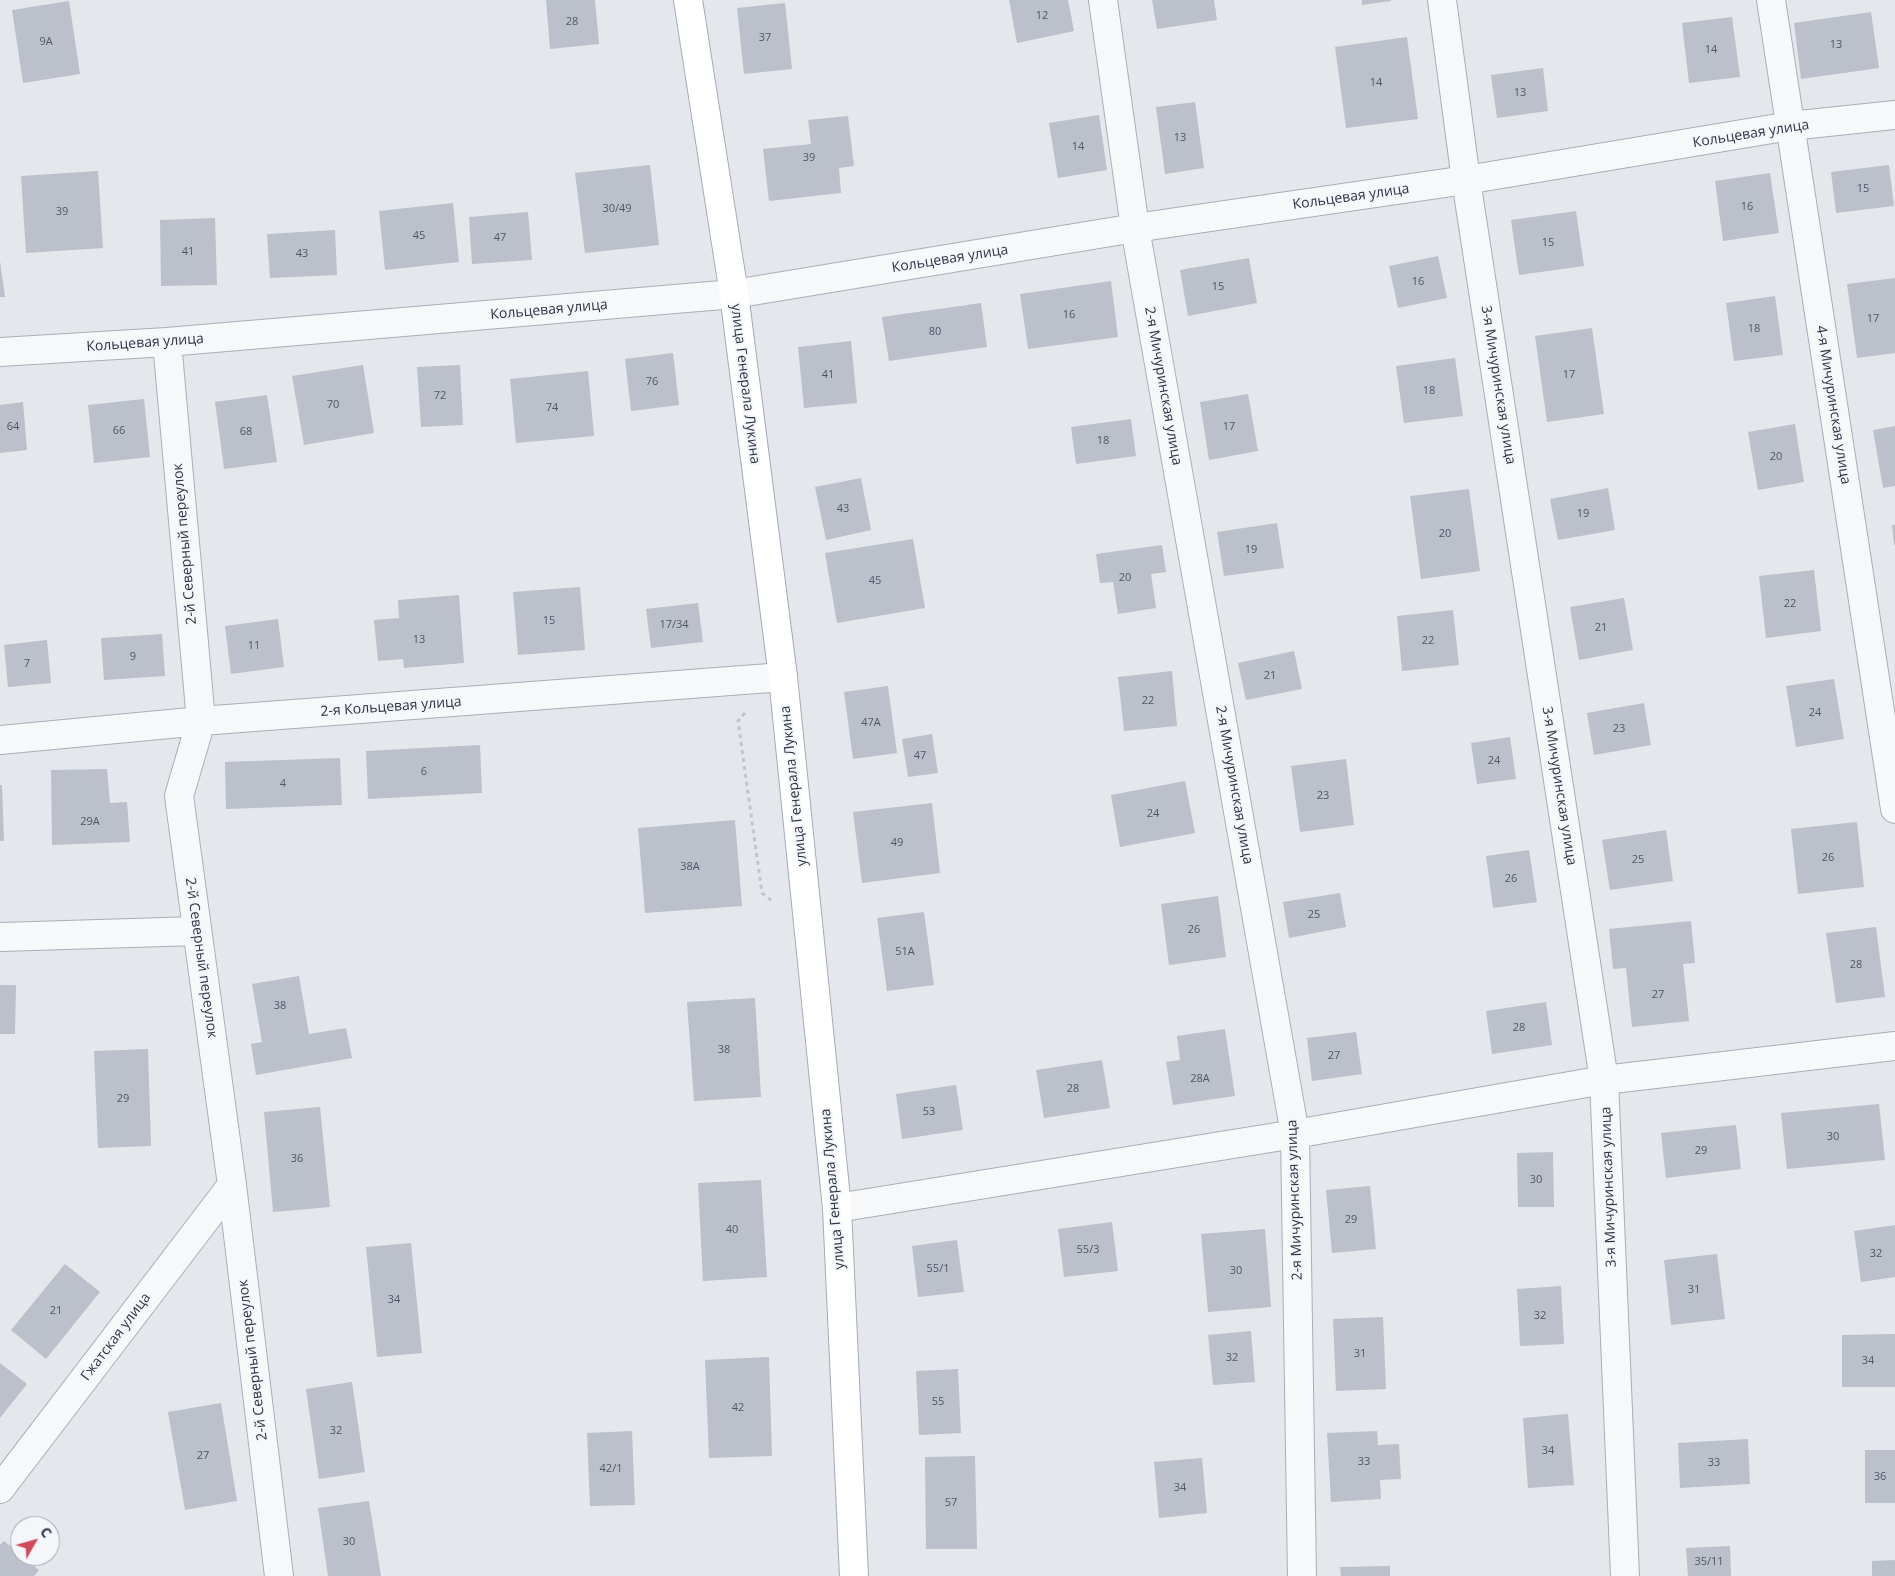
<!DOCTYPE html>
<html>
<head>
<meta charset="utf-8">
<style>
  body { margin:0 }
  #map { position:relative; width:1895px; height:1576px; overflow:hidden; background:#e4e7ec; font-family:"Open Sans",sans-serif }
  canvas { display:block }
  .north { position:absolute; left:10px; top:1516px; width:50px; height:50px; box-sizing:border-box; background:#f4f6f9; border:1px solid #a4a8b1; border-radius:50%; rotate:52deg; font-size:14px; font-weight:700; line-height:20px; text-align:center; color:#2b3445 }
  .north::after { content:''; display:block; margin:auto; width:18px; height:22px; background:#d1495b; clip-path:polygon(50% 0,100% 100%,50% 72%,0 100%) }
</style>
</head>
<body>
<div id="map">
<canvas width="1895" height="1576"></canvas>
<div class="north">С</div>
</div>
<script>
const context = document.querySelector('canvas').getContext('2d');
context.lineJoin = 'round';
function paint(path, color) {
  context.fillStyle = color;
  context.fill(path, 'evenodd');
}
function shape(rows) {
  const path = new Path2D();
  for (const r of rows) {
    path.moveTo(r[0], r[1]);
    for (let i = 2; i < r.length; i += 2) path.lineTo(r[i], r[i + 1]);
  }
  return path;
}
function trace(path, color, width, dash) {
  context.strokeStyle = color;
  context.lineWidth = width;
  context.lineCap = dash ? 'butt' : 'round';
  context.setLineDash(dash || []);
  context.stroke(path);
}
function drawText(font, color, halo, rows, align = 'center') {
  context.font = font + ' "Open Sans",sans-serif';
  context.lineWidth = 4;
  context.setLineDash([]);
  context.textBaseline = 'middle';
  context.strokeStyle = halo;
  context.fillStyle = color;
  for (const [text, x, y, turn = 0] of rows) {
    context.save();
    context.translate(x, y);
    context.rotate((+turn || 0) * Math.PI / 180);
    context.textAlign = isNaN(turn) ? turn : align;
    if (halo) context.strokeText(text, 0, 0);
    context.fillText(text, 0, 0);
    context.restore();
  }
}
const building = shape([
  [546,0,595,0,599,44,550,49],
  [1009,0,1068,0,1074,31,1017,43],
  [1152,0,1214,0,1217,20,1157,29],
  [1362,0,1391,0,1391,1,1362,5],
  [69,1,80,74,23,83,12,10],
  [785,3,792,69,744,74,737,8],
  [1871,12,1879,68,1801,79,1794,23],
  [1732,17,1740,77,1689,83,1682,23],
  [1407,37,1418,119,1346,128,1335,47],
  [1543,68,1548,111,1497,118,1491,75],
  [1195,102,1204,168,1165,174,1156,107],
  [1099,115,1107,170,1058,178,1049,123],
  [848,116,854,166,839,168,841,193,769,201,763,149,811,144,808,120],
  [650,165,659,245,585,253,575,173],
  [1889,165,1894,206,1836,213,1831,172],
  [98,171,103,248,26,253,21,176],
  [1770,173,1779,233,1723,241,1715,181],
  [453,203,459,262,385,270,379,211],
  [1576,211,1584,266,1519,275,1511,220],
  [528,212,532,260,472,264,469,217],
  [215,218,217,285,161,286,160,220],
  [335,230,337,275,270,278,267,234],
  [1438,256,1447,298,1398,308,1389,266],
  [1249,258,1257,303,1188,316,1180,270],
  [0,261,5,297,0,297],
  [1895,278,1895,353,1857,358,1847,284],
  [1111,281,1118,337,1028,349,1020,294],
  [1775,296,1783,355,1734,361,1726,303],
  [981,303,987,347,889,361,882,317],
  [1592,328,1604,414,1547,422,1535,336],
  [851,341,857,403,804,408,798,347],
  [673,353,679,405,631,411,625,359],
  [1455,358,1463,416,1404,423,1396,366],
  [363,365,374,433,304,445,292,376],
  [460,365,463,425,421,427,417,367],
  [588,371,594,436,516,443,510,379],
  [1248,394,1258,451,1209,460,1200,402],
  [267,395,277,462,224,469,215,402],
  [144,399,150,457,94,463,88,405],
  [23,402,27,450,0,453,0,405],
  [1131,419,1136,456,1076,464,1071,427],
  [1795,424,1804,482,1758,490,1748,432],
  [1895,426,1895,486,1883,488,1873,430],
  [861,478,871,530,826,540,815,487],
  [1608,488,1615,530,1558,540,1550,499],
  [1469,489,1480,571,1421,579,1410,496],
  [1277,523,1284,568,1224,576,1217,532],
  [1892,525,1895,525,1895,544,1894,545],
  [913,539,925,608,837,623,825,553],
  [1162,545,1166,572,1151,574,1156,608,1118,614,1113,582,1100,583,1096,554],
  [1814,570,1821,631,1766,638,1759,576],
  [580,587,585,650,518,655,513,592],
  [459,595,464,663,404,668,403,659,378,661,374,620,399,618,398,600],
  [1624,598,1633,650,1579,660,1570,607],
  [698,603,703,642,651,648,646,609],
  [1453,610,1459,665,1402,671,1397,616],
  [278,619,284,667,231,674,225,626],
  [162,634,165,676,104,680,101,638],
  [47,640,51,683,8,687,4,645],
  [1294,651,1302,689,1246,700,1238,663],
  [1172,671,1177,726,1124,731,1118,677],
  [1834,679,1844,739,1796,747,1786,686],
  [888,686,897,753,853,759,844,692],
  [1644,703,1651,745,1594,755,1587,713],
  [932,734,938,773,908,777,902,739],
  [1510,737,1516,779,1477,784,1471,743],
  [480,745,482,793,368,799,366,751],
  [340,758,342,805,226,809,225,762],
  [1346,759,1354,825,1300,832,1291,766],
  [107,769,110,803,127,802,130,842,52,845,51,770],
  [1185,781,1195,833,1120,847,1111,795],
  [0,785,2,785,4,841,0,841],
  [932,803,940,873,862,883,853,812],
  [735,820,742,906,645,913,638,828],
  [1857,822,1864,887,1798,894,1791,829],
  [1666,830,1673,881,1610,890,1602,840],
  [1529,850,1537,902,1493,908,1486,856],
  [1340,893,1346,927,1289,938,1283,902],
  [1218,896,1226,957,1169,965,1161,904],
  [924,912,934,985,887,991,877,918],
  [1691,921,1695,963,1683,964,1689,1021,1632,1027,1626,968,1613,969,1609,929],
  [1876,927,1885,997,1836,1003,1826,933],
  [299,976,309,1034,346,1028,352,1058,256,1075,251,1044,262,1042,252,984],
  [0,985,16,985,15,1034,0,1034],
  [755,998,761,1097,694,1101,687,1002],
  [1546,1002,1552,1045,1492,1054,1486,1011],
  [1225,1029,1235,1096,1173,1105,1166,1062,1180,1060,1177,1036],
  [1356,1032,1362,1074,1312,1081,1307,1038],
  [148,1049,151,1146,98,1148,94,1051],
  [1102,1060,1110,1108,1044,1118,1036,1070],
  [956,1085,963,1130,902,1139,896,1094],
  [1879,1104,1885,1160,1787,1169,1781,1113],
  [320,1107,330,1207,273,1212,264,1112],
  [1736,1125,1741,1169,1666,1178,1661,1133],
  [1553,1152,1554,1207,1518,1207,1517,1153],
  [761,1180,767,1277,703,1281,698,1183],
  [1370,1186,1376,1249,1332,1253,1326,1190],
  [1112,1222,1118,1271,1064,1277,1058,1229],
  [1895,1225,1895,1277,1861,1282,1854,1231],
  [1265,1229,1271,1307,1208,1312,1201,1234],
  [957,1240,964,1292,918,1297,912,1246],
  [411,1243,422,1353,377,1357,366,1247],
  [1717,1254,1725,1319,1671,1325,1664,1260],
  [65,1264,100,1292,46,1359,11,1330],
  [1561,1286,1564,1344,1520,1346,1517,1289],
  [1383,1317,1386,1389,1336,1391,1333,1319],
  [1251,1331,1255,1382,1213,1385,1208,1335],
  [1895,1334,1895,1387,1842,1387,1842,1335],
  [769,1357,772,1456,709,1458,705,1360],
  [0,1363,27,1384,0,1418],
  [958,1369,961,1433,919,1435,916,1371],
  [352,1382,365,1472,319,1479,306,1389],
  [221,1403,237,1501,185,1510,168,1412],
  [1568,1414,1574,1485,1528,1488,1523,1418],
  [632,1431,635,1505,590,1506,587,1433],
  [1377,1431,1378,1445,1399,1444,1401,1479,1380,1480,1381,1499,1331,1502,1327,1433],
  [1748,1439,1750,1484,1680,1488,1678,1443],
  [1865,1450,1895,1450,1895,1503,1865,1503],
  [975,1456,977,1549,926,1549,925,1457],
  [1202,1458,1207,1513,1159,1518,1154,1462],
  [369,1501,381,1576,328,1576,318,1508],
  [4,1541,39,1570,34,1576,0,1576,0,1545],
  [1730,1546,1731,1576,1688,1576,1686,1548],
  [1895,1560,1895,1576,1872,1576,1872,1561],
  [1390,1566,1390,1576,1341,1576,1340,1567]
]);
const path = shape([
  [745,713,738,721,762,893,773,902]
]);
const minor = shape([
  [1103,0,1135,228,1295,1134,1302,1576],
  [1442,0,1466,180,1604,1080,1625,1576],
  [1771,0,1895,809],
  [167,342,201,721,179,796,232,1185,279,1576],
  [0,352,167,342,734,294,1135,228,1466,180,1790,126,1895,115],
  [0,740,201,721,783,677],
  [0,937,197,931],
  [837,1208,1295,1134,1604,1080,1895,1046],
  [0,1489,232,1185]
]);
const major = shape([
  [688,0,734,294,783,677,837,1208,854,1576]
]);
const numberNames = [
  ["12",1042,16],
  ["28",572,22],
  ["37",765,38],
  ["9А",46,42],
  ["13",1836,45],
  ["14",1711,50],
  ["14",1376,83],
  ["13",1520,93],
  ["13",1180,138],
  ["14",1078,147],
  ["39",809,158],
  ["15",1863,189],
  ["16",1747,207],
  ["30/49",617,209],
  ["39",62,212],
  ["45",419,236],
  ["47",500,238],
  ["15",1548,243],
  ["41",188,252],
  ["43",302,254],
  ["16",1418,282],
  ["15",1218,287],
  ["16",1069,315],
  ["17",1873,319],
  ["18",1754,329],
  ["80",935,332],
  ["41",828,375],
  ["17",1569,375],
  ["76",652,382],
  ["18",1429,391],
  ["72",440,396],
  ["70",333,405],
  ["74",552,408],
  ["64",13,427],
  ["17",1229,427],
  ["66",119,431],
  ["68",246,432],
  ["18",1103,441],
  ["20",1776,457],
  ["43",843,509],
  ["19",1583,514],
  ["20",1445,534],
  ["19",1251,550],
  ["20",1125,578],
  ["45",875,581],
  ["22",1790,604],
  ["15",549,621],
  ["17/34",674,625],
  ["21",1601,628],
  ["13",419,640],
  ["22",1428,641],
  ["11",254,646],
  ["9",133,657],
  ["7",27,664],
  ["21",1270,676],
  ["22",1148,701],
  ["24",1815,713],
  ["47А",871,723],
  ["23",1619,729],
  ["47",920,756],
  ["24",1494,761],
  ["6",424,772],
  ["4",283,784],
  ["23",1323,796],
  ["24",1153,814],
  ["29А",90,822],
  ["49",897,843],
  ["26",1828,858],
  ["25",1638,860],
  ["38А",690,867],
  ["26",1511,879],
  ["25",1314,915],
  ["26",1194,930],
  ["51А",905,952],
  ["28",1856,965],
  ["27",1658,995],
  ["38",280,1006],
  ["28",1519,1028],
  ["38",724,1050],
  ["27",1334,1056],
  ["28А",1200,1079],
  ["28",1073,1089],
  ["29",123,1099],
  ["53",929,1112],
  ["30",1833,1137],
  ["29",1701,1151],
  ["36",297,1159],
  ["30",1536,1180],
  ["29",1351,1220],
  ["40",732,1230],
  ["55/3",1088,1250],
  ["32",1876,1254],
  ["55/1",938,1269],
  ["30",1236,1271],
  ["31",1694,1290],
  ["34",394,1300],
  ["21",56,1311],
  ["32",1540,1316],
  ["31",1360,1354],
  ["32",1232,1358],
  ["34",1868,1361],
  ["55",938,1402],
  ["42",738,1408],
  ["32",336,1431],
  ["34",1548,1451],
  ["27",203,1456],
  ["33",1364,1462],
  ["33",1714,1463],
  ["42/1",611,1469],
  ["36",1880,1477],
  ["34",1180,1488],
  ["57",951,1503],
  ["30",349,1542],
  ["35/11",1709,1562]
];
const streetNames = [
  ["Кольцевая улица",1751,134,-9],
  ["Кольцевая улица",1351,197,-8],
  ["Кольцевая улица",950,259,-9],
  ["Кольцевая улица",549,310,-5],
  ["Кольцевая улица",145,343,-4],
  ["улица Генерала Лукина",745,384,83],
  ["3-я Мичуринская улица",1498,385,81],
  ["2-я Мичуринская улица",1163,386,80],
  ["4-я Мичуринская улица",1833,405,81],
  ["2-й Северный переулок",185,544,-95],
  ["2-я Кольцевая улица",391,707,-4],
  ["2-я Мичуринская улица",1234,785,80],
  ["улица Генерала Лукина",794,786,-96],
  ["3-я Мичуринская улица",1559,786,81],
  ["2-й Северный переулок",201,958,82],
  ["3-я Мичуринская улица",1609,1187,-92],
  ["улица Генерала Лукина",833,1189,-95],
  ["2-я Мичуринская улица",1295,1200,-92],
  ["Гжатская улица",116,1337,-53],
  ["2-й Северный переулок",253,1360,-97]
];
paint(building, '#bbc0ca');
trace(minor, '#a9aeb7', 30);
trace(major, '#a3abb8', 30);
trace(path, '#c2c5cb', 3, [4, 4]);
trace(minor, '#f7f8fa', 28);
trace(major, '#fff', 28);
drawText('11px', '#4f5766', null, numberNames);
drawText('14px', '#2b3445', '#f4f6f9', streetNames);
</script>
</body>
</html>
